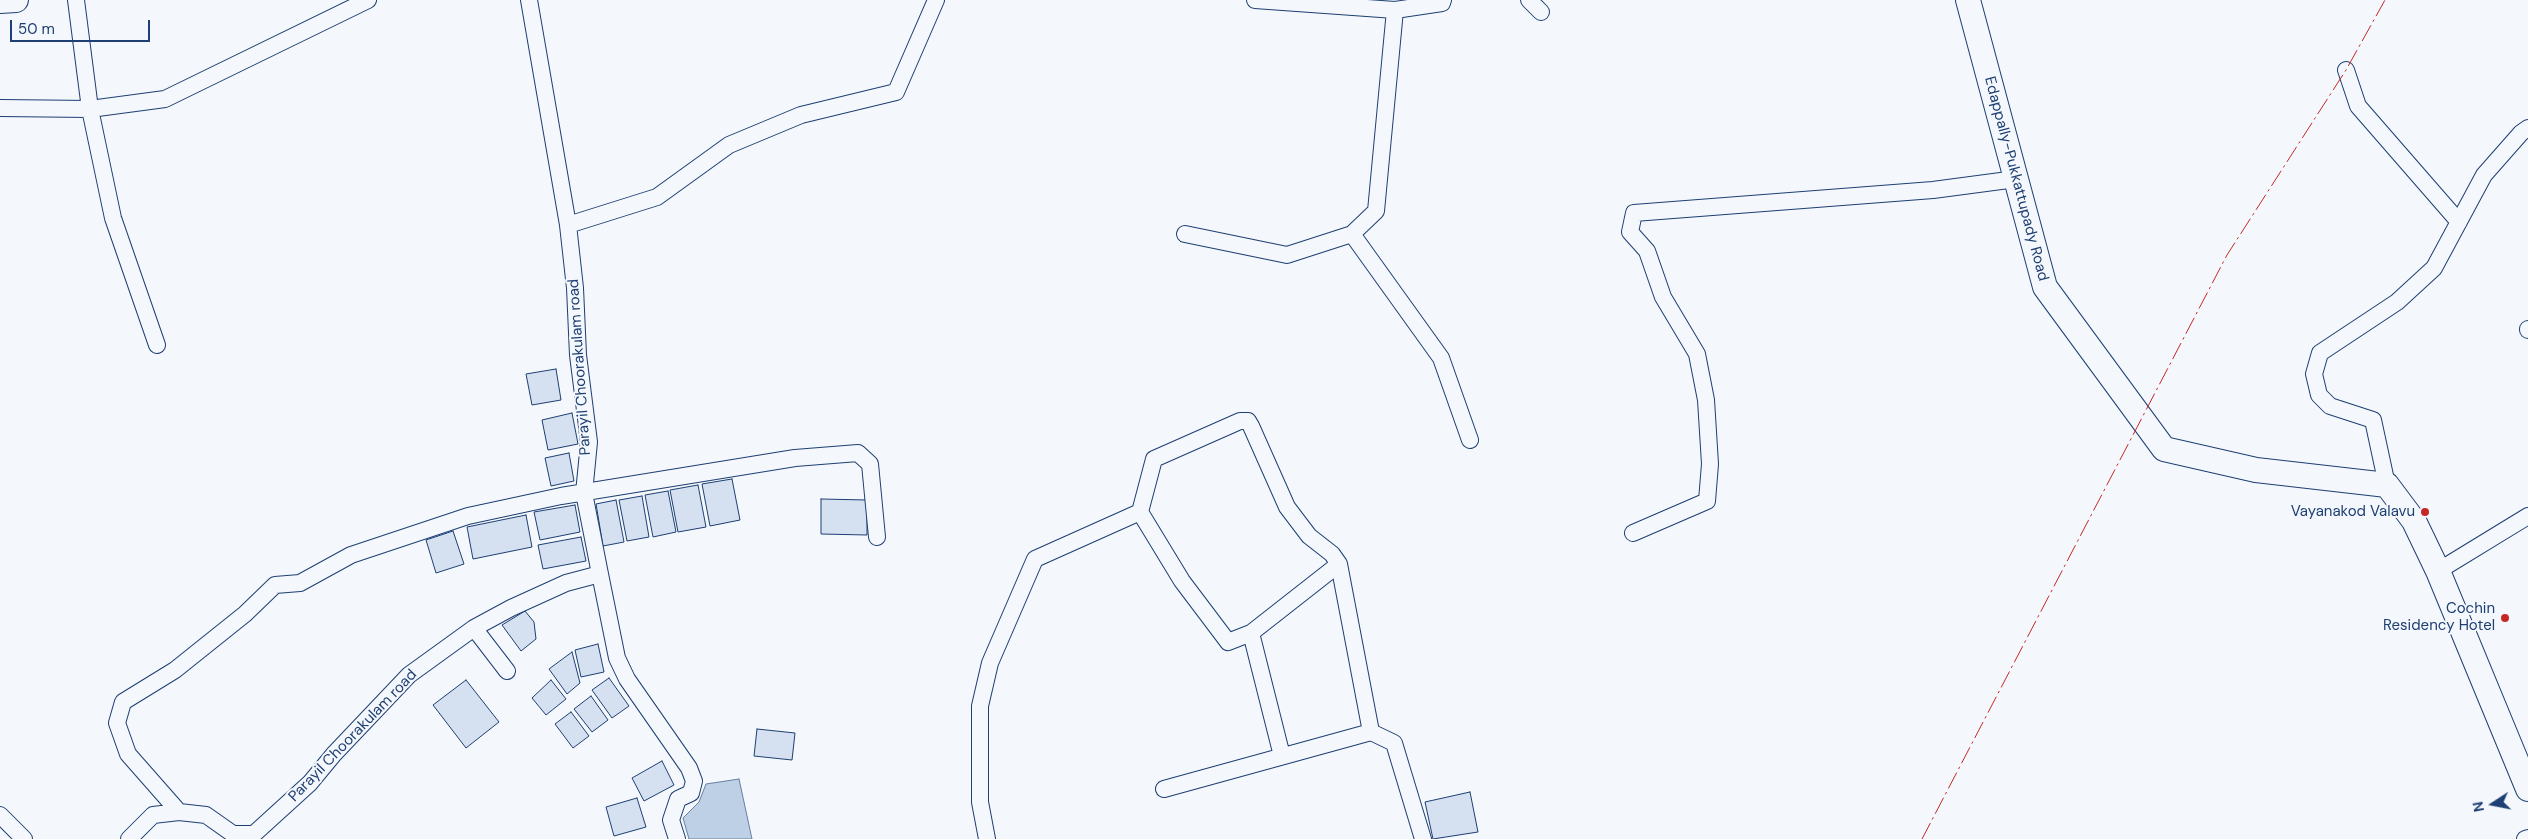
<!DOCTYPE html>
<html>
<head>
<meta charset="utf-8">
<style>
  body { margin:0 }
  #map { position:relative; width:2528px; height:839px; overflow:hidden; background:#f4f7fb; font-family:"DM Sans",sans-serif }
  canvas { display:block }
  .north { position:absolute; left:2468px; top:779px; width:50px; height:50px; -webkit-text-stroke:4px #f4f7fb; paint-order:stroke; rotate:259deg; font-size:14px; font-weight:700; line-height:20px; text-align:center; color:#1d3f73 }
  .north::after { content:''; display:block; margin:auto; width:18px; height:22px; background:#1d3f73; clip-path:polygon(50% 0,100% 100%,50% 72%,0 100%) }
  .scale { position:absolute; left:10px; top:20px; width:140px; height:22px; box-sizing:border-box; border:2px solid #1d3f73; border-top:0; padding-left:6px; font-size:15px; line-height:18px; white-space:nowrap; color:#1d3f73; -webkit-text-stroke:4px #f4f7fb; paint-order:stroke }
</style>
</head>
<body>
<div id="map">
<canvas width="2528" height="839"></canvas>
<div class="north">N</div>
<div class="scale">50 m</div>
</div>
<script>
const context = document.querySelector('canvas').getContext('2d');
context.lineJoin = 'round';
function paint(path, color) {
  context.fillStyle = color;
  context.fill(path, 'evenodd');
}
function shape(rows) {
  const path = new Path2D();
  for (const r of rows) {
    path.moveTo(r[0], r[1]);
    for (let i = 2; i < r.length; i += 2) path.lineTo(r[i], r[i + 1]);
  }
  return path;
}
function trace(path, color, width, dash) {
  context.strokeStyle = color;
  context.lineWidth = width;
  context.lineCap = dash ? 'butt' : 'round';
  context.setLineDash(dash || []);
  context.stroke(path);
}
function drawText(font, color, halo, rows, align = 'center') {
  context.font = font + ' "DM Sans",sans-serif';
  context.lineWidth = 4;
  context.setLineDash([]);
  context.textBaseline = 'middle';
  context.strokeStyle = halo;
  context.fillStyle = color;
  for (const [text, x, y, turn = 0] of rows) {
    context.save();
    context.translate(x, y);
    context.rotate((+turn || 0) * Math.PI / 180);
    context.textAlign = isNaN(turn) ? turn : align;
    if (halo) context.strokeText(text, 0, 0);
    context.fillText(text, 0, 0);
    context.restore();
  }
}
const water = shape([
  [739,779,752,839,689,839,683,818,699,802,706,784,739,779]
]);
const building = shape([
  [556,369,561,400,532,405,526,374,556,369],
  [572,413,578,444,548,450,542,420,572,413],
  [569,453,574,481,551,486,545,458,569,453],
  [732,479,740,520,710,526,702,484,732,479],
  [698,485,706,527,678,532,670,490,698,485],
  [668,491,676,532,653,537,645,495,668,491],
  [642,496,649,537,627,541,619,500,642,496],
  [821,499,867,500,867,535,821,534,821,499],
  [616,500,624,542,603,546,596,504,616,500],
  [575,505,580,532,540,540,534,512,575,505],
  [526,515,532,547,473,559,467,527,526,515],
  [453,531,464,564,436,573,426,540,453,531],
  [581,537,586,561,543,569,538,545,581,537],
  [525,611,534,622,536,639,521,651,502,625,525,611],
  [598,644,604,672,581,677,575,650,598,644],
  [572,652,580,683,567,694,549,669,572,652],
  [609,678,629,706,612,718,592,690,609,678],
  [466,680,499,722,466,748,433,705,466,680],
  [551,680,566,699,546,715,532,698,551,680],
  [591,696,608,720,592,732,574,709,591,696],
  [571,712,589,736,573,748,555,724,571,712],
  [757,729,795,733,792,760,754,756,757,729],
  [662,761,674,785,644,801,632,778,662,761],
  [1470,792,1478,832,1433,839,1425,802,1470,792],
  [637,798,646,827,614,836,606,807,637,798]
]);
const street = shape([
  [76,0,90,109,113,218,157,345],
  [1255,0,1395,10,1442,3,1443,0],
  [1529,0,1541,12],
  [1395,10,1376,211,1352,234,1441,358,1470,440],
  [2346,70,2358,106,2459,222],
  [0,108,90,109,165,99,368,0],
  [568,225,657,197,729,145,801,115,896,92,936,0],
  [1185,234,1287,255,1352,234],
  [2528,329,2528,330],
  [2387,485,2373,420,2330,406,2319,395,2314,374,2320,353,2397,302,2434,268,2484,175,2521,133,2528,128],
  [1633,533,1707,501,1710,464,1706,400,1697,354,1663,297,1647,251,1630,232,1634,213,1933,190,2016,179],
  [2438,571,2528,516],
  [600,574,617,658,627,679,689,768,694,781,691,793,678,799,671,820,677,839],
  [474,628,507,671],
  [1251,633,1228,642,1182,581,1140,512,1154,459,1240,421,1248,421,1251,426,1287,507,1309,536,1332,554,1339,564,1371,732],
  [1282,756,1251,633,1339,564],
  [1164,789,1371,732,1394,743,1423,839],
  [179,812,128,754,117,723,123,702,175,670,245,614,275,585,300,583,351,555,468,516,561,496,795,458,858,453,870,464,877,537],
  [0,815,24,839],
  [129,839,153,815,179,812,206,815,233,834,254,834,310,783,334,754,409,675,474,628,511,608,566,583,600,574,584,493,589,442,578,355,575,288,568,225,529,0],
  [987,839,980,802,980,706,990,663,1035,559,1140,512],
  [2525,839,2528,838]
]);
const secondary = shape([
  [1968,0,2045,287,2164,449,2256,470,2387,485,2414,521,2438,571,2528,789],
  [0,1,16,0]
]);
const power = shape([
  [1922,839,2227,255,2346,70,2385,0]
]);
const markers = [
  [2425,512,5,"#c62828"],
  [2505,618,5,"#c62828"]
];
const streetNames = [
  ["Edappally-Pukkattupady Road",2016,179,75],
  ["Parayil Choorakulam road",580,367,-94],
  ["Parayil Choorakulam road",353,736,-46]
];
const poiNames = [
  ["Vayanakod Valavu",2415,512],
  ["Cochin",2495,609],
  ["Residency Hotel",2495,626]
];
paint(water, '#bed0e5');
trace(water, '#687fa3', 1);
paint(building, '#d5e0f0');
trace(building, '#1d3f73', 1);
trace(street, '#1d3f73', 18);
trace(secondary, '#1d3f73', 26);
trace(street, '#f4f7fb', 16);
trace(secondary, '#f4f7fb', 24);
trace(power, '#c62828', 1, [18, 4, 2.5, 4]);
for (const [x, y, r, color] of markers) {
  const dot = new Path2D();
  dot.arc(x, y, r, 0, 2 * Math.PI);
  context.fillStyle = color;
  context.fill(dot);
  trace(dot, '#f4f7fb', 2);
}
drawText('15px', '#1d3f73', '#f4f7fb', streetNames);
drawText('15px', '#1d3f73', '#f4f7fb', poiNames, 'right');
</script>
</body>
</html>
